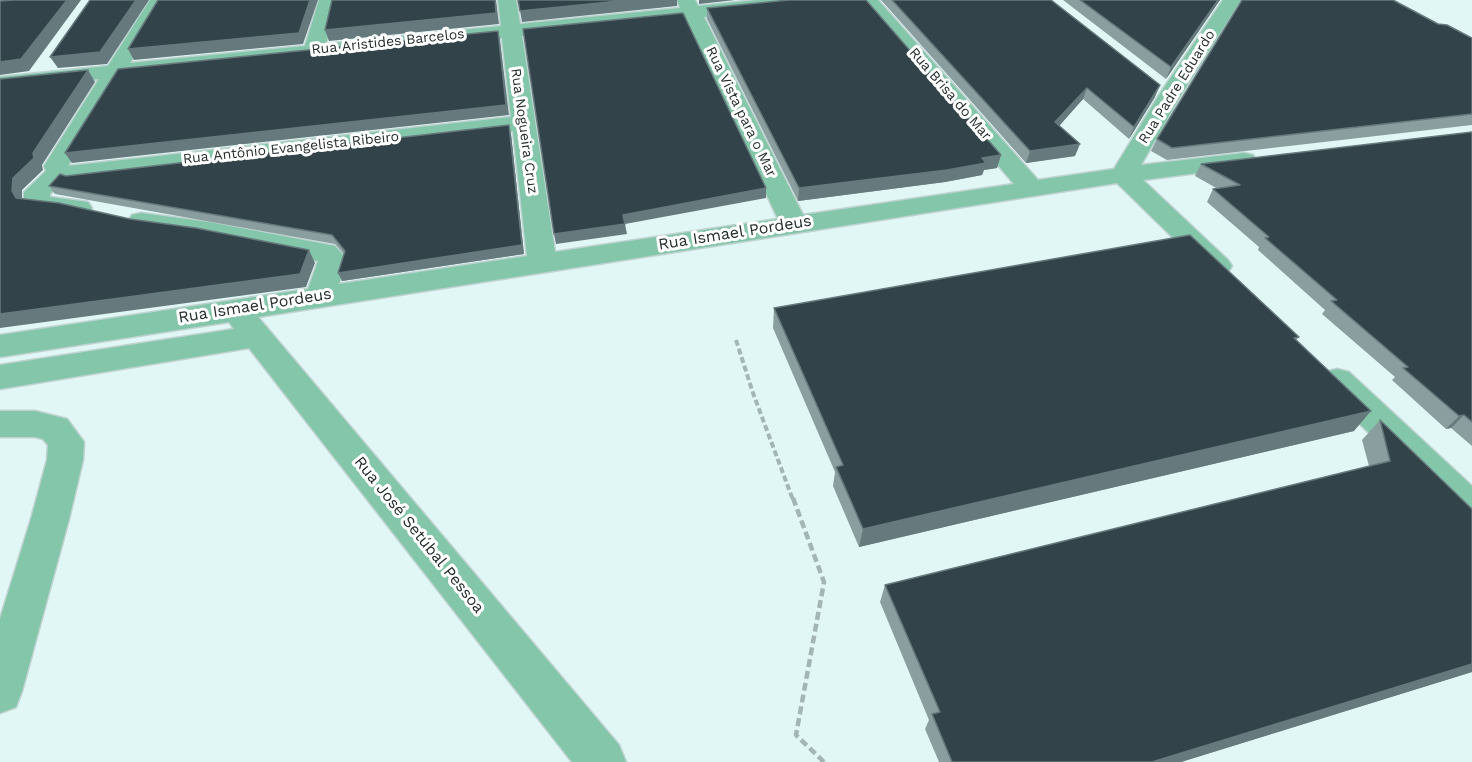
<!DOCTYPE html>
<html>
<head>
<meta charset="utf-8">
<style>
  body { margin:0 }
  canvas { display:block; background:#e1f7f5 }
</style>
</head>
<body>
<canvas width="1472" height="762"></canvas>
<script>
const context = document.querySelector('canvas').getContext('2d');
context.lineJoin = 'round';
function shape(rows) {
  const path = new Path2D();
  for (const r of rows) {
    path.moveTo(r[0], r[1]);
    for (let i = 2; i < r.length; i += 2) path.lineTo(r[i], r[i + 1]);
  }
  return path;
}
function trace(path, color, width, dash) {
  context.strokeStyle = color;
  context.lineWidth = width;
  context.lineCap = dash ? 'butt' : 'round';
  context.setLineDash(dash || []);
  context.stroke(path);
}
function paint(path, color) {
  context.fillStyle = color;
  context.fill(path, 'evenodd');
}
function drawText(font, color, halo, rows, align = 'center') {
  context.font = font + ' "Work Sans",sans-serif';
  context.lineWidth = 6;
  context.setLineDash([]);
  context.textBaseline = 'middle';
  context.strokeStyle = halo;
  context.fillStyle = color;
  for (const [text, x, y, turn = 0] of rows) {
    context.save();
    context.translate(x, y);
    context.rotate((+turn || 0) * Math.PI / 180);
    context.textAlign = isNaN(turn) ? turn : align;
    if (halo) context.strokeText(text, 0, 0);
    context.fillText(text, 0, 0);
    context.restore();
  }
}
const pathFar1 = shape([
  [736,340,753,393,793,500]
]);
const path = shape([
  [793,498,824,582,796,735,824,762]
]);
const minor = shape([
  [150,0,168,0,130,63,305,46,319,0,337,0,326,44,501,26,498,0,516,0,520,24,680,8,677,0,695,0,698,6,758,0,822,0,819,4,813,6,704,17,803,215,1014,184,859,0,878,0,1038,180,1114,169,1159,95,1223,0,1241,0,1181,95,1141,165,1244,153,1253,155,1256,160,1253,165,1244,167,1143,180,1228,260,1232,266,1228,272,1218,275,1208,272,1117,183,258,317,619,745,626,762,572,762,249,348,0,389,0,365,234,329,229,322,0,357,0,335,308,289,318,261,204,238,141,229,132,227,128,221,132,215,141,213,209,222,335,246,347,259,339,284,527,256,513,131,72,182,65,180,50,194,50,197,88,202,92,208,88,214,79,216,28,209,24,203,24,192,46,171,44,166,99,79,0,89,0,77,108,66,150,0],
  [685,19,778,219,555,252,522,36,685,19],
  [502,38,511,117,68,166,122,77,502,38],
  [1337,369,1349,372,1472,486,1472,526,1459,521,1325,390,1320,381,1325,372,1337,369],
  [0,411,35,411,67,419,84,442,83,460,69,519,22,691,16,707,0,713,0,619,31,519,47,460,48,445,43,439,35,437,0,437,0,411]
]);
const wall = shape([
  [881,0,1051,0,1155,97,1129,139,1083,99,1059,126,1075,156,1026,163],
  [1063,0,1220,0,1166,79],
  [707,8,1001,155,997,168,984,170,982,175,945,182,798,201,707,19],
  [1438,24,1472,38,1472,125,1167,160,1151,151,1157,139],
  [1472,132,1472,446,1451,428,1446,429,1392,380,1395,377,1322,314,1325,310,1258,250,1259,247,1207,202,1213,189,1218,189,1195,176,1201,164],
  [511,134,524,254,342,281,344,254,335,244,55,194,49,186,66,176],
  [774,308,1299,337,1296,340,1354,431,859,547,833,486,835,472,773,328],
  [1380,420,1472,672,1181,762,939,762,925,729,929,720,880,602,885,585,1369,466,1362,440]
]);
const shadedWall = shape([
  [67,0,81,0,29,71,0,75,0,62],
  [136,0,149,0,107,64,58,68,50,57],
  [310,0,318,0,303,44,134,60,128,49],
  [496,0,499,24,329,41,325,30],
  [629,0,677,0,677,6,522,22,520,11],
  [699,0,735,0,699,4],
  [1218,0,1220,0,1166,79,1171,67],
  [498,31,500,40,509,115,72,163,65,153],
  [88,70,95,82,42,165,43,170,22,190,22,203,16,198,12,191,13,178,33,153],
  [1160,85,1155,97,1129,139,1134,127],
  [1087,88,1083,99,1052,134,1055,122],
  [509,125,511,134,524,254,342,281,338,273],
  [1080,144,1075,156,1026,163,1030,151],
  [1001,155,997,168,984,170,982,175,945,182,798,201,799,188],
  [766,188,766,198,625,224,627,234,556,244,554,234,623,215],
  [309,250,315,263,306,287,0,328,0,314],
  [1371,411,1354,431,859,547,863,529],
  [1464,415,1451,428,1446,429,1459,416],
  [1472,664,1472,672,1181,762,1152,762]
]);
const building = shape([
  [13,0,67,0,21,59,0,62,0,1,13,0],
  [90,0,136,0,100,52,50,57,90,0],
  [158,0,310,0,299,33,128,49,158,0],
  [332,0,495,0,496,13,325,30,332,0],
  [518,0,629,0,520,11,518,0],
  [789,0,866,0,1001,155,982,158,986,163,947,170,799,188,707,8,789,0],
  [892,0,1051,0,1160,85,1134,127,1087,88,1055,122,1080,144,1030,151,892,0],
  [1080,0,1218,0,1171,67,1080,0],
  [1242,0,1393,0,1438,24,1447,25,1472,38,1472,114,1172,148,1157,139,1242,0],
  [683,13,766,188,623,215,625,224,554,234,523,29,683,13],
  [498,31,506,105,65,153,118,69,498,31],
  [88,70,33,153,34,158,13,178,12,191,16,198,59,203,130,219,196,228,309,250,300,274,0,314,0,79,88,70],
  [509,125,522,245,338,273,345,251,332,235,49,186,60,174,66,176,509,125],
  [1472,132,1472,422,1464,415,1459,416,1403,368,1408,367,1331,301,1337,300,1265,238,1269,237,1213,189,1240,185,1201,164,1472,132],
  [1190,235,1299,337,1294,338,1371,411,863,529,836,467,843,465,774,308,1190,235],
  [1380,420,1472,509,1472,664,1152,762,952,762,932,714,940,712,885,585,1390,461,1380,420]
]);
const farStreetnames = [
  ["Rua Aristides Barcelos",388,42,-6],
  ["Rua Padre Eduardo",1177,87,-58],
  ["Rua Brisa do Mar",950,94,49],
  ["Rua Vista para o Mar",741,112,64],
  ["Rua Nogueira Cruz",524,131,82],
  ["Rua Antônio Evangelista Ribeiro",291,148,-6]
];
const streetNames = [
  ["Rua Ismael Pordeus",735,233,-9],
  ["Rua Ismael Pordeus",255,306,-9],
  ["Rua José Setúbal Pessoa",419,535,51]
];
trace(minor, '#bfd3d1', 3);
trace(pathFar1, '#a4b6b4', 4, [6, 3]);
trace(path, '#a4b6b4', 4.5, [8, 4]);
paint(minor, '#84c6a9');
paint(wall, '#8a9e9f');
paint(shadedWall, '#667a7d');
paint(building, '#324449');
trace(building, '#667a7d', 1.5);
drawText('14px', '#252e2d', '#fff', farStreetnames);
drawText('16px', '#252e2d', '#fff', streetNames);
</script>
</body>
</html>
